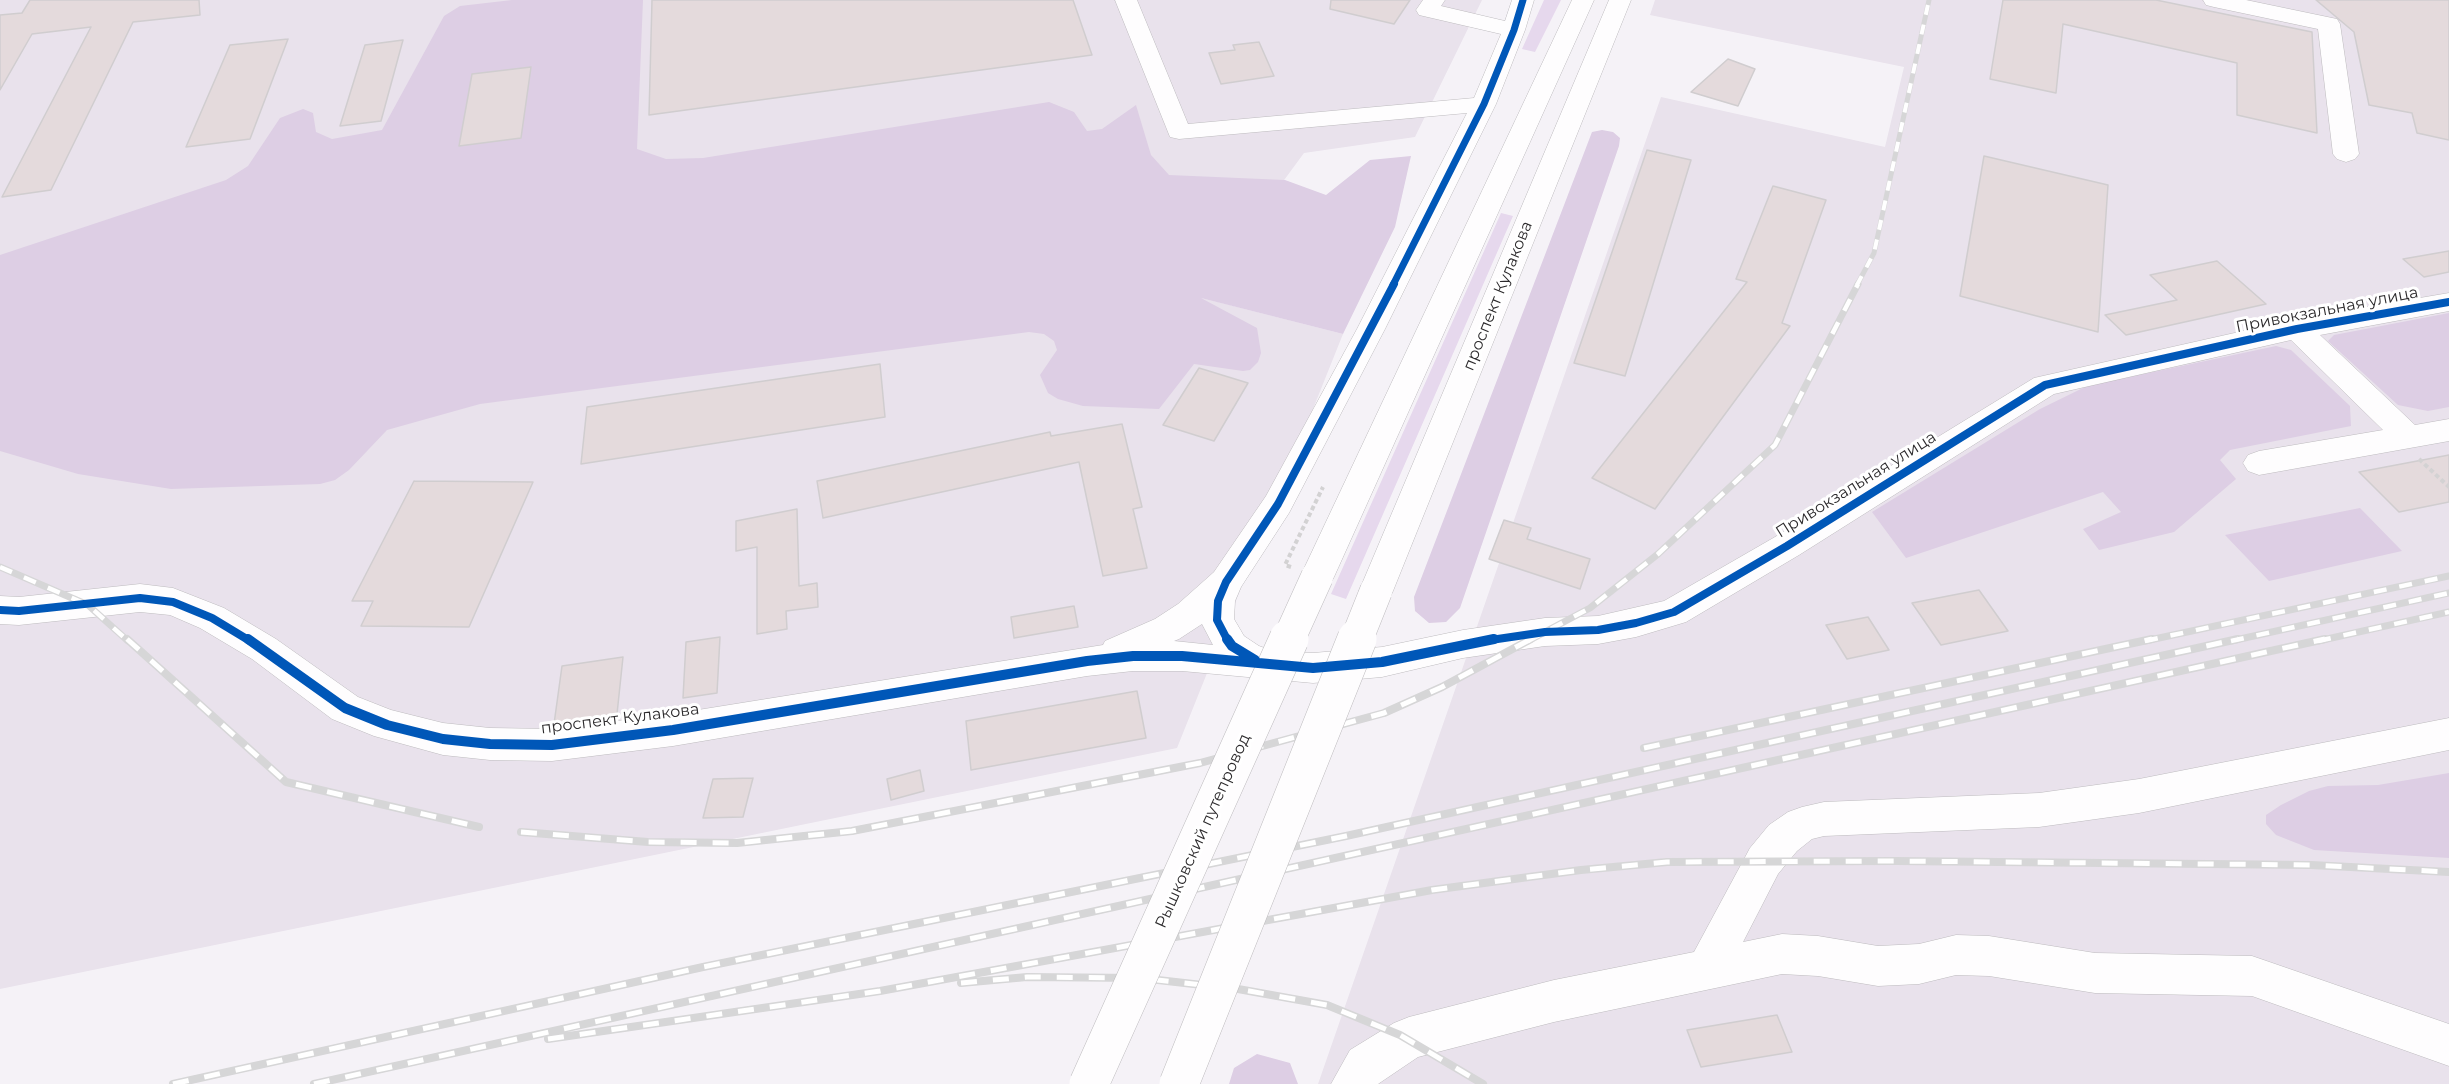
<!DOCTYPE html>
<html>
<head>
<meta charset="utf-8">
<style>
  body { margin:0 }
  canvas { display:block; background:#f5f2f7 }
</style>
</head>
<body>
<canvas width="2449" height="1084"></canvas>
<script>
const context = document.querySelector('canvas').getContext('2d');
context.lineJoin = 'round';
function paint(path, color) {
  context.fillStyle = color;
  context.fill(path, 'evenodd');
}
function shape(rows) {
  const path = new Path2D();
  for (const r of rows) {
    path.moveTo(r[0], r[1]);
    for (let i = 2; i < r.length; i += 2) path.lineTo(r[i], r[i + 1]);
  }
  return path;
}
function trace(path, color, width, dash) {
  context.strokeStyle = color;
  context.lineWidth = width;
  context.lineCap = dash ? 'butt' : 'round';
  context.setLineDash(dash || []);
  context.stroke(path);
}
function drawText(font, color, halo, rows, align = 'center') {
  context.font = font + ' Montserrat,sans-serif';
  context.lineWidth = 6;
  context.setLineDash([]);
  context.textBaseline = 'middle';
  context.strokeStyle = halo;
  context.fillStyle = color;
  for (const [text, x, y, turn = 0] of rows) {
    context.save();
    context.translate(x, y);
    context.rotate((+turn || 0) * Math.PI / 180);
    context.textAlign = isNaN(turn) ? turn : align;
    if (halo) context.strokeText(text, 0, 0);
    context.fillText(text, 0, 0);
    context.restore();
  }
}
const built = shape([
  [0,0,1482,0,1415,137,1304,153,1198,297,1343,334,1177,748,0,989],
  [1655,0,2449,0,2449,1084,1318,1084,1661,97,1885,147,1904,67,1650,15]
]);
const green = shape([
  [1544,0,1561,0,1535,52,1522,49],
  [1501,213,1513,216,1346,599,1331,594]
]);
const forest = shape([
  [512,0,643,0,637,149,666,159,703,158,1049,102,1074,112,1087,131,1102,129,1136,105,1151,155,1169,175,1285,180,1326,195,1370,160,1411,156,1395,227,1343,334,1201,298,1257,328,1261,353,1258,362,1250,370,1243,371,1194,364,1159,409,1083,406,1058,399,1048,393,1040,375,1057,350,1054,341,1044,334,1029,332,480,404,387,430,349,470,335,480,320,484,171,489,78,474,0,451,0,255,226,180,248,166,280,118,303,109,313,113,316,132,332,139,382,130,444,16,460,6],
  [1602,130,1613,132,1620,138,1619,146,1460,608,1446,622,1429,623,1415,611,1414,597,1592,132],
  [2449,313,2449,407,2428,411,2398,405,2328,341,2334,335],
  [2276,346,2291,350,2350,406,2351,426,2230,450,2220,460,2236,479,2174,532,2099,550,2083,529,2121,512,2103,492,1906,558,1872,512,2040,409,2087,386],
  [2360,508,2402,551,2269,581,2225,535],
  [2449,773,2449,858,2314,850,2276,835,2266,824,2266,815,2281,805,2309,791,2328,786,2378,785],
  [1257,1054,1290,1063,1298,1084,1229,1084,1234,1068]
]);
const building = shape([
  [30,0,199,0,200,15,133,22,51,190,2,197,91,27,32,34,0,90,0,15,22,13,30,0],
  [652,0,1073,0,1092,55,649,115,652,0],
  [1331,0,1410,0,1394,24,1330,9,1331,0],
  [2003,0,2156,0,2312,32,2317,133,2237,115,2237,63,2063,24,2056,93,1990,79,2003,0],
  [2316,0,2449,0,2449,140,2417,133,2412,113,2369,105,2354,32,2316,0],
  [288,39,250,139,186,147,230,45,288,39],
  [403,40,381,121,340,126,365,45,403,40],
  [1259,42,1274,76,1221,84,1209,53,1235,50,1233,45,1259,42],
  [1728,59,1755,69,1738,106,1691,92,1728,59],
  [531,67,521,138,459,146,472,74,531,67],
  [1647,150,1691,160,1625,376,1574,363,1647,150],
  [1984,156,2108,185,2098,332,1960,296,1984,156],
  [1773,186,1826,200,1782,323,1790,326,1655,509,1592,478,1747,282,1736,279,1773,186],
  [2449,251,2449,272,2424,277,2403,259,2449,251],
  [2217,261,2266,304,2126,335,2105,315,2177,300,2150,275,2217,261],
  [880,364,885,417,581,464,587,407,880,364],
  [1199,368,1248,383,1214,441,1163,425,1199,368],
  [1122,424,1142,507,1133,509,1147,568,1103,576,1079,462,823,518,817,481,1050,432,1051,436,1122,424],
  [2449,455,2449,502,2399,512,2359,472,2449,455],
  [414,481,533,482,469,627,361,626,373,601,352,601,414,481],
  [797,509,799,586,817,583,818,607,786,611,787,629,757,634,757,547,736,551,736,521,797,509],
  [1504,520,1531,528,1527,539,1590,559,1580,589,1489,559,1504,520],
  [1979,590,2008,631,1941,645,1912,603,1979,590],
  [1074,606,1078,627,1014,638,1011,617,1074,606],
  [1868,617,1889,650,1847,659,1826,625,1868,617],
  [720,637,717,693,683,698,686,642,720,637],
  [623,657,617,714,554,724,562,666,623,657],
  [1137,691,1146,738,971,770,966,721,1137,691],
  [920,770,924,791,891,800,887,779,920,770],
  [753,778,743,817,703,818,713,779,753,778],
  [1777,1015,1792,1052,1701,1067,1687,1030,1777,1015]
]);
const path = shape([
  [2419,459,2449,487],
  [1291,567,1285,565,1323,487]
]);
const minor = shape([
  [1115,0,1137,0,1188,124,1474,98,1501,34,1419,15,1416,10,1423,0,1445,0,1441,6,1505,21,1512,0,1534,0,1525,30,1496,104,1385,329,1289,513,1241,587,1235,601,1234,619,1244,636,1259,646,1273,651,1313,653,1382,647,1463,630,1545,618,1598,616,1664,601,1775,537,2034,378,2297,319,2449,293,2449,311,2320,335,2415,425,2449,419,2449,441,2259,475,2248,471,2243,463,2248,455,2259,451,2383,430,2291,340,2054,394,1799,555,1686,622,1636,637,1598,644,1545,646,1463,658,1382,677,1313,683,1182,671,1133,671,1087,676,673,746,552,761,490,760,443,755,374,736,332,719,252,659,200,628,170,615,140,612,19,625,0,624,0,596,19,597,140,584,173,588,224,608,276,639,358,697,391,710,443,723,490,728,552,729,673,714,1103,645,1105,641,1155,619,1178,604,1214,572,1266,496,1357,329,1467,113,1179,139,1170,137,1115,0],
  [1202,624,1213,645,1174,641,1179,639,1202,624],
  [2203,0,2246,0,2337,19,2340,24,2359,154,2355,159,2346,162,2337,159,2333,154,2318,29,2214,7,2206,5,2203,0],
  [2449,718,2449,750,2139,813,2039,827,1824,836,1812,839,1797,851,1778,874,1743,942,1782,934,1818,936,1878,946,1919,944,1956,935,1989,936,2095,953,2252,956,2449,1024,2449,1066,2252,996,2095,993,1989,976,1956,975,1919,984,1878,986,1818,976,1782,974,1554,1022,1418,1057,1378,1084,1331,1084,1350,1050,1394,1023,1409,1017,1554,980,1694,952,1750,848,1769,825,1788,812,1802,807,1824,802,2039,793,2139,779,2449,718]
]);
const major = shape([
  [1572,0,1594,0,1334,577,1329,586,1317,590,1305,586,1300,577,1572,0],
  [1609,0,1631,0,1393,591,1388,601,1376,605,1364,601,1359,591,1609,0]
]);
const railFar2 = shape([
  [1857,285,1874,253,1929,0]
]);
const railFar1 = shape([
  [0,567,88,605,128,641],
  [1528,641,1590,608,1658,554,1775,445,1858,284],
  [2145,641,2449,576],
  [2231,641,2449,593],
  [2318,641,2449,612]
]);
const rail = shape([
  [127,639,286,782,479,827],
  [1644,748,2152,639],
  [521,832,648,842,737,843,852,831,1200,763,1384,713,1442,687,1531,639],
  [961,983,1027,977,1140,978,1238,989,1327,1005,1400,1035,1483,1084],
  [548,1039,880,991,1432,890,1581,870,1667,862,1896,861,2311,865,2449,872],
  [173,1084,703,967,1346,836,2238,639],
  [314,1084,2325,639]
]);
const majorBridgeFar1 = shape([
  [1288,641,1317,577],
  [1356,641,1376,591]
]);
const majorBridge = shape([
  [1089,1084,1289,639],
  [1179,1084,1357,639]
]);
const cyclewayFar2 = shape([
  [1393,285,1484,104,1514,30,1523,0]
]);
const cyclewayFar1 = shape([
  [0,610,19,611,140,598,173,602,212,618,250,641],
  [1228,641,1217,620,1218,601,1226,582,1278,504,1394,284],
  [1484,641,1545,632,1598,630,1636,623,1674,612,1787,546,2045,385,2297,329,2449,302]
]);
const cycleway = shape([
  [248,639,345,708,387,725,443,739,490,744,552,745,673,730,1087,661,1133,656,1182,656,1313,668,1382,662,1494,639],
  [1227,639,1232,646,1255,660]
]);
const streetNames = [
  ["проспект Кулакова",1498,296,-68],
  ["Привокзальная улица",2327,310,-11],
  ["Привокзальная улица",1856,485,-32],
  ["проспект Кулакова",620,719,-7],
  ["Рышковский путепровод",1203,831,-66]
];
paint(built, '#e9e2ec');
paint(green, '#e6d8ed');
paint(forest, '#ddcee4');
paint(building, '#e4dadc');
trace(building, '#d0cdcf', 1.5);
trace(minor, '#bebcbf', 1);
trace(major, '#bebcbf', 1);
trace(path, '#d3d2d3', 4, [4.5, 3]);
paint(minor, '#fefdfe');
paint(major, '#fefdfe');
trace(railFar2, '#d6d6d7', 5);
trace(railFar1, '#d6d6d7', 7);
trace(rail, '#d6d6d7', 8);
trace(railFar2, '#fff', 4, [10]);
trace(railFar1, '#fff', 4.5, [13]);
trace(rail, '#fff', 5, [16]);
trace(majorBridgeFar1, '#bebcbf', 33, []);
trace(majorBridge, '#bebcbf', 40, []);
trace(majorBridgeFar1, '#fefdfe', 32);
trace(majorBridge, '#fefdfe', 39);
trace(cyclewayFar2, '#0057b8', 7);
trace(cyclewayFar1, '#0057b8', 8);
trace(cycleway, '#0057b8', 10);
drawText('16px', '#2c2a2c', '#fff', streetNames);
</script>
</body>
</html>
